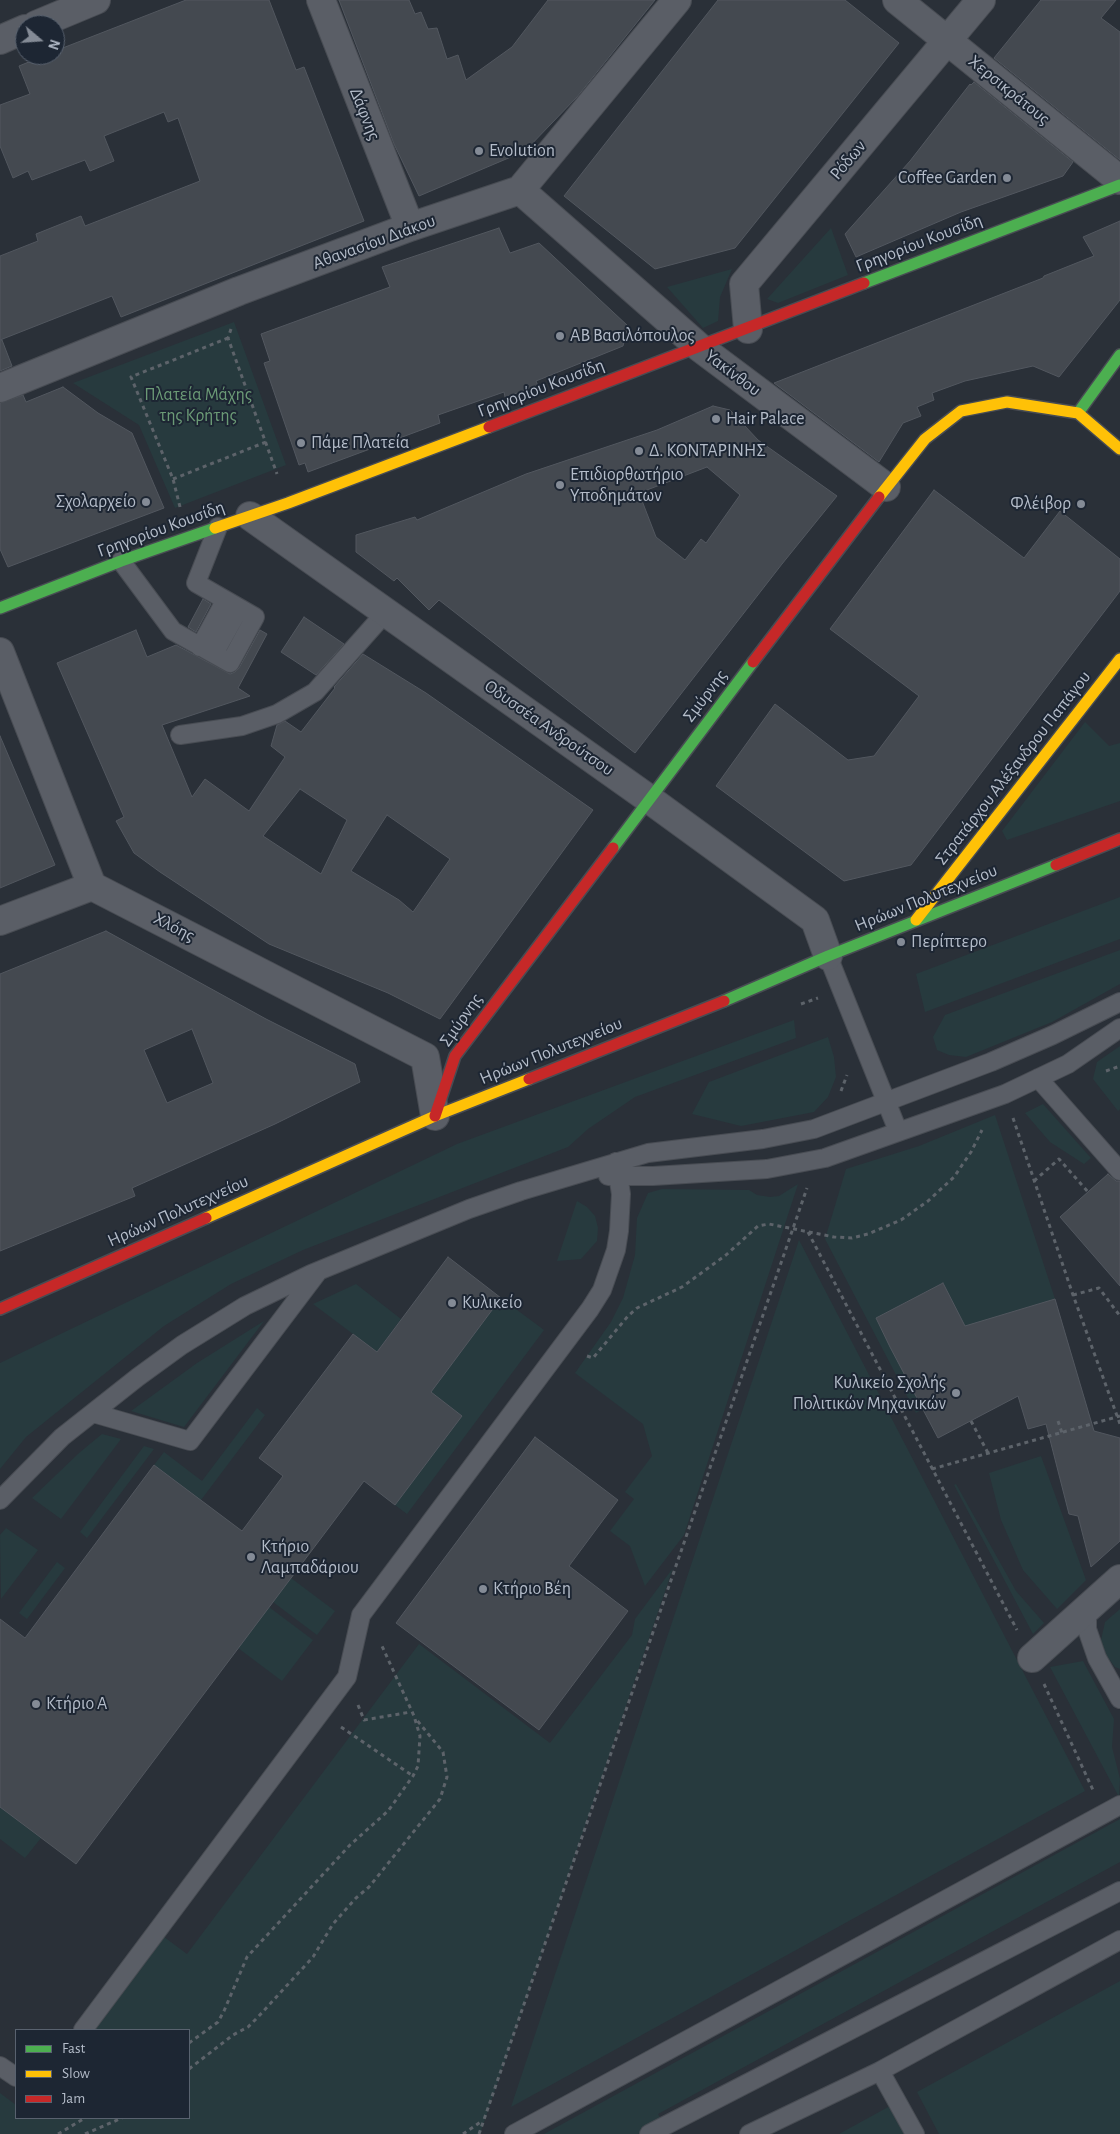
<!DOCTYPE html>
<html>
<head>
<meta charset="utf-8">
<style>
  body { margin:0 }
  #map { position:relative; width:1120px; height:2134px; overflow:hidden; background:#2a3038; font-family:"Alegreya Sans",sans-serif }
  canvas { display:block }
  .legend { position:absolute; left:15px; top:2029px; width:175px; height:90px; box-sizing:border-box; background:#1d2633; border:1px solid #59626f; margin:0; padding:6px 9px; list-style:none; font-size:15px; color:#b4bcc9 }
  .legend li { display:flex; align-items:center; gap:10px; height:25px }
  .legend b { width:25px; border:1px solid #59626f }
  .north { position:absolute; left:15px; top:15px; width:50px; height:50px; box-sizing:border-box; background:#1d2633; border:1px solid #59626f; border-radius:50%; rotate:108deg; font-size:14px; font-weight:700; line-height:20px; text-align:center; color:#b4bcc9 }
  .north::after { content:''; display:block; margin:auto; width:18px; height:22px; background:#848b96; clip-path:polygon(50% 0,100% 100%,50% 72%,0 100%) }
</style>
</head>
<body>
<div id="map">
<canvas width="1120" height="2134"></canvas>
<ul class="legend">
<li><b style="height:6px;background:#4caf50"></b>Fast</li>
<li><b style="height:6px;background:#ffc107"></b>Slow</li>
<li><b style="height:6px;background:#c62828"></b>Jam</li>
</ul>
<div class="north">N</div>
</div>
<script>
const context = document.querySelector('canvas').getContext('2d');
context.lineJoin = 'round';
function paint(path, color) {
  context.fillStyle = color;
  context.fill(path, 'evenodd');
}
function shape(rows) {
  const path = new Path2D();
  for (const r of rows) {
    path.moveTo(r[0], r[1]);
    for (let i = 2; i < r.length; i += 2) path.lineTo(r[i], r[i + 1]);
  }
  return path;
}
function trace(path, color, width, dash) {
  context.strokeStyle = color;
  context.lineWidth = width;
  context.lineCap = dash ? 'butt' : 'round';
  context.setLineDash(dash || []);
  context.stroke(path);
}
function drawText(font, color, halo, rows, align = 'center') {
  context.font = font + ' "Alegreya Sans",sans-serif';
  context.lineWidth = 4;
  context.setLineDash([]);
  context.textBaseline = 'middle';
  context.strokeStyle = halo;
  context.fillStyle = color;
  for (const [text, x, y, turn = 0] of rows) {
    context.save();
    context.translate(x, y);
    context.rotate((+turn || 0) * Math.PI / 180);
    context.textAlign = isNaN(turn) ? turn : align;
    if (halo) context.strokeText(text, 0, 0);
    context.fillText(text, 0, 0);
    context.restore();
  }
}
const green = shape([
  [831,228,848,275,778,303,767,299],
  [732,269,720,297,718,321,703,328,667,287],
  [234,322,286,465,175,508,139,425,73,383],
  [1085,722,1109,746,1120,743,1120,801,1007,840,1002,831],
  [1120,897,1120,939,925,1012,916,974],
  [1120,950,1120,984,1052,1022,966,1057,949,1055,937,1050,933,1037,945,1015],
  [794,1020,796,1038,635,1097,588,1129,568,1147,303,1250,231,1284,164,1326,26,1437,0,1469,0,1363,457,1144],
  [828,1037,834,1057,836,1077,828,1097,814,1112,741,1126,692,1114,709,1082],
  [1120,1046,1120,1109,1118,1111,1093,1079,1097,1062],
  [1043,1104,1091,1158,1084,1164,1050,1142,1025,1113],
  [995,1115,1055,1299,995,1317,1009,1366,975,1348,943,1283,876,1318,923,1409,916,1413,825,1239,846,1169,919,1146],
  [798,1184,684,1535,645,1586,630,1546,610,1531,634,1499,625,1492,652,1456,643,1424,575,1373,611,1322,623,1298,635,1255,637,1218,648,1193,662,1189,749,1190,757,1195,770,1197,779,1196],
  [577,1201,587,1207,595,1216,598,1228,597,1241,581,1259,557,1261],
  [799,1240,1085,1791,511,2107],
  [356,1284,401,1319,377,1352,313,1304],
  [501,1298,544,1330,407,1514,395,1505,462,1416,431,1392],
  [264,1321,184,1427,131,1411,197,1363],
  [257,1408,265,1415,201,1500,154,1465,164,1452,202,1481],
  [102,1434,121,1439,61,1519,32,1498,79,1453],
  [144,1446,154,1449,87,1538,80,1532],
  [1041,1456,1086,1580,1057,1609,1023,1570,1001,1520,989,1473],
  [956,1484,1016,1591,1044,1623,1033,1634,954,1485],
  [6,1528,38,1550,1,1599,0,1535],
  [57,1562,65,1568,27,1619,19,1613],
  [673,1568,480,2134,0,2134,0,2093,16,2105,16,2118,189,2118,189,2030,82,2030,156,1931,187,1954,419,1644,550,1743,632,1635,635,1619],
  [291,1578,335,1611,317,1635,273,1602],
  [269,1607,313,1640,282,1681,238,1648],
  [1120,1609,1120,1669,1115,1667,1106,1655,1101,1640,1105,1622],
  [1083,1661,1114,1719,1112,1747,1120,1779,1119,1797,1050,1667],
  [0,1800,22,1824,41,1838,25,1858,0,1839],
  [1120,1819,1120,1862,658,2114,664,2124,647,2134,544,2134],
  [1120,1981,1120,2134,939,2134,917,2092],
  [890,2106,904,2134,839,2134]
]);
const building = shape([
  [186,0,269,0,296,70,304,67,364,221,121,317,112,296,0,340,0,256,38,241,36,234,81,216,85,226,200,181,178,118,168,122,164,112,104,136,114,161,90,171,85,160,32,180,28,171,13,178,0,146,0,105,30,94,19,66,46,55,55,55,55,51,186,0],
  [339,0,409,0,415,14,421,12,428,29,437,28,447,59,458,55,466,80,512,47,548,0,655,0,577,97,525,151,419,196,394,144,339,0],
  [718,0,845,0,899,43,735,248,655,269,564,196,718,0],
  [1041,0,1116,0,1101,18,1120,32,1120,160,994,58,1041,0],
  [974,82,1073,162,1063,176,961,212,856,257,845,234,910,161,970,84,971,85,974,82],
  [1120,221,1120,300,1059,377,1033,366,965,381,932,393,934,400,917,407,921,416,903,423,879,462,774,383,1043,278,1044,276,1094,256,1083,237,1120,221],
  [499,228,510,253,539,243,628,326,623,346,536,381,538,386,505,397,504,392,438,415,440,423,308,472,305,463,299,465,264,363,270,361,261,334,390,287,382,267,499,228],
  [2,340,12,366,0,371,0,341,2,340],
  [63,387,98,413,132,433,164,508,8,567,0,549,0,403,23,395,26,402,63,387],
  [713,406,730,410,758,440,837,496,782,564,635,753,439,600,429,610,397,578,394,581,356,552,356,535,415,517,417,520,526,474,657,430,713,406],
  [707,467,740,495,706,543,701,539,685,560,656,537,639,493,707,467],
  [934,490,1024,558,1060,511,1120,559,1120,591,911,865,844,881,716,786,775,704,848,760,874,756,919,696,830,629,934,490],
  [203,599,211,604,196,632,188,627,203,599],
  [304,617,344,644,316,675,281,652,304,617],
  [136,630,147,657,176,645,230,674,235,672,239,668,260,630,267,634,238,688,250,696,162,725,192,797,205,779,249,811,285,757,271,746,277,725,285,721,301,732,335,688,334,687,363,654,426,693,593,810,440,1019,388,993,269,944,160,872,134,853,116,821,124,817,57,663,136,630],
  [300,789,347,820,321,874,263,836,300,789],
  [387,815,450,859,413,912,399,900,351,871,387,815],
  [0,736,55,865,0,888,0,736],
  [106,931,266,1019,355,1064,360,1082,275,1124,132,1188,135,1196,0,1251,0,974,106,931],
  [192,1029,213,1083,167,1103,144,1050,192,1029],
  [1108,1174,1116,1181,1120,1181,1120,1286,1060,1217,1108,1174],
  [448,1257,501,1298,431,1392,462,1416,395,1505,364,1481,76,1864,0,1807,0,1619,25,1638,154,1465,242,1531,283,1476,259,1458,353,1334,377,1352,448,1257],
  [943,1283,965,1326,1055,1299,1094,1431,1120,1438,1120,1541,1091,1567,1078,1516,1069,1514,1046,1424,1028,1429,1018,1396,938,1438,890,1347,876,1318,943,1283],
  [535,1437,618,1500,569,1566,628,1611,539,1730,396,1623,535,1437]
]);
const path = shape([
  [231,329,228,338,277,474],
  [173,479,266,442],
  [180,507,173,479,131,377,228,338],
  [801,1004,818,998],
  [1106,1071,1120,1066],
  [841,1091,847,1075],
  [1013,1118,1073,1295,1120,1424],
  [1034,1181,1059,1159,1088,1192],
  [808,1232,1017,1630],
  [1073,1295,1099,1288,1120,1316],
  [587,1356,593,1358,628,1316,637,1308,682,1287,726,1255,758,1226,769,1224,834,1237,852,1238,868,1234,901,1220,928,1201,954,1177,971,1152,982,1130],
  [971,1421,988,1453],
  [1058,1421,1062,1433],
  [932,1469,1120,1416],
  [1044,1684,1093,1790],
  [358,1705,364,1720,411,1712],
  [341,1727,413,1776],
  [189,2043,218,2022,224,2011,247,1957,350,1845,388,1811,413,1776,418,1766,420,1736,414,1716,382,1646],
  [189,2069,233,2035,248,2027,258,2017,313,1957,333,1924,356,1898,369,1887,440,1799,447,1777,443,1752,416,1719],
  [58,2134,85,2118],
  [85,2134,122,2118],
  [463,2134,482,2121],
  [479,2134,807,1188]
]);
const lane = shape([
  [121,561,173,631,230,663,255,617,196,583,218,527],
  [200,647,225,601],
  [214,654,239,609],
  [180,735,242,726,277,714,315,692,386,612],
  [828,956,898,1131],
  [1038,1078,1120,1171],
  [608,1176,653,1176,767,1169,825,1158,1005,1094,1068,1064,1120,1028],
  [93,1413,190,1441,317,1273],
  [0,1500,62,1437,138,1377,182,1345,245,1306,311,1274,469,1209,521,1191,648,1153,763,1139,814,1129,991,1062,1053,1035,1120,1002],
  [1087,1609,1087,1629,1097,1658,1120,1699],
  [83,2030,347,1677,361,1615,590,1309,602,1290,616,1250,619,1231,621,1194,616,1162],
  [0,2066,16,2077],
  [880,2071,915,2134],
  [514,2134,1120,1805],
  [649,2134,1120,1891],
  [749,2134,880,2071,1120,1940]
]);
const street = shape([
  [321,0,410,227],
  [897,0,1120,180],
  [36,25,96,0],
  [0,40,25,29],
  [520,190,699,347,886,487],
  [748,329,744,284,981,0],
  [0,388,239,291,410,227,520,190,677,0],
  [250,516,649,799,815,920,828,956],
  [0,652,92,886,425,1057,435,1116],
  [0,921,92,886],
  [1032,1658,1120,1579]
]);
const fast = shape([
  [864,283,1120,185],
  [1078,413,1120,355],
  [0,608,121,561,215,528],
  [613,848,753,662],
  [724,1001,828,956,1056,865]
]);
const slow = shape([
  [879,497,925,439,961,411,1007,402,1078,413,1120,449],
  [215,528,288,503,489,427],
  [916,920,1120,659],
  [206,1218,435,1116,529,1079]
]);
const jam = shape([
  [489,427,864,283],
  [753,662,879,497],
  [1056,865,1120,839],
  [529,1079,724,1001],
  [435,1116,455,1056,613,848],
  [0,1309,206,1218]
]);
const markers = [
  [479,151,5,"#848b96"],
  [1007,178,5,"#848b96"],
  [560,336,5,"#848b96"],
  [716,419,5,"#848b96"],
  [301,443,5,"#848b96"],
  [639,451,5,"#848b96"],
  [560,485,5,"#848b96"],
  [146,502,5,"#848b96"],
  [1081,504,5,"#848b96"],
  [901,942,5,"#848b96"],
  [452,1303,5,"#848b96"],
  [956,1393,5,"#848b96"],
  [251,1557,5,"#848b96"],
  [483,1589,5,"#848b96"],
  [36,1704,5,"#848b96"]
];
const streetNames = [
  ["Χερσικράτους",1009,90,39],
  ["Δάφνης",365,114,68],
  ["Ρόδων",848,160,-50],
  ["Αθανασίου Διάκου",374,242,-20],
  ["Γρηγορίου Κουσίδη",919,243,-21],
  ["Υακίνθου",733,373,37],
  ["Γρηγορίου Κουσίδη",541,388,-21],
  ["Γρηγορίου Κουσίδη",161,529,-20],
  ["Σμύρνης",705,696,-53],
  ["Οδυσσέα Ανδρούτσου",549,728,35],
  ["Στρατάρχου Αλέξανδρου Παπάγου",1013,768,-52],
  ["Ηρώων Πολυτεχνείου",926,898,-22],
  ["Χλόης",174,927,27],
  ["Σμύρνης",461,1020,-55],
  ["Ηρώων Πολυτεχνείου",551,1051,-22],
  ["Ηρώων Πολυτεχνείου",178,1211,-24]
];
const poiNames = [
  ["Evolution",489,151],
  ["Coffee Garden",997,178,"right"],
  ["AB Βασιλόπουλος",570,336],
  ["Hair Palace",726,419],
  ["Πάμε Πλατεία",311,443],
  ["Δ. ΚΟΝΤΑΡΙΝΗΣ",649,451],
  ["Επιδιορθωτήριο",570,475],
  ["Υποδημάτων",570,496],
  ["Σχολαρχείο",136,502,"right"],
  ["Φλέιβορ",1071,504,"right"],
  ["Περίπτερο",911,942],
  ["Κυλικείο",462,1303],
  ["Κυλικείο Σχολής",946,1383,"right"],
  ["Πολιτικών Μηχανικών",946,1404,"right"],
  ["Κτήριο",261,1547],
  ["Λαμπαδάριου",261,1568],
  ["Κτήριο Βέη",493,1589],
  ["Κτήριο Α",46,1704]
];
const parkNames = [
  ["Πλατεία Μάχης",198,395],
  ["της Κρήτης",198,416]
];
paint(green, '#273a3e');
paint(building, '#444950');
trace(building, '#52575f', 1);
trace(lane, '#484c53', 20);
trace(street, '#484c53', 30);
trace(fast, '#484c53', 14);
trace(slow, '#484c53', 14);
trace(jam, '#484c53', 14);
trace(path, '#5d636a', 3, [4, 4]);
trace(lane, '#5a5e66', 18);
trace(street, '#5a5e66', 28);
trace(fast, '#4caf50', 11);
trace(slow, '#ffc107', 11);
trace(jam, '#c62828', 11);
for (const [x, y, r, color] of markers) {
  const dot = new Path2D();
  dot.arc(x, y, r, 0, 2 * Math.PI);
  context.fillStyle = color;
  context.fill(dot);
  trace(dot, '#1d2633', 2);
}
drawText('18px', '#b4bcc9', '#1d2633', streetNames);
drawText('18px', '#b4bcc9', '#1d2633', poiNames, 'left');
drawText('18px', '#6b9a76', '#1d2633', parkNames);
</script>
</body>
</html>
